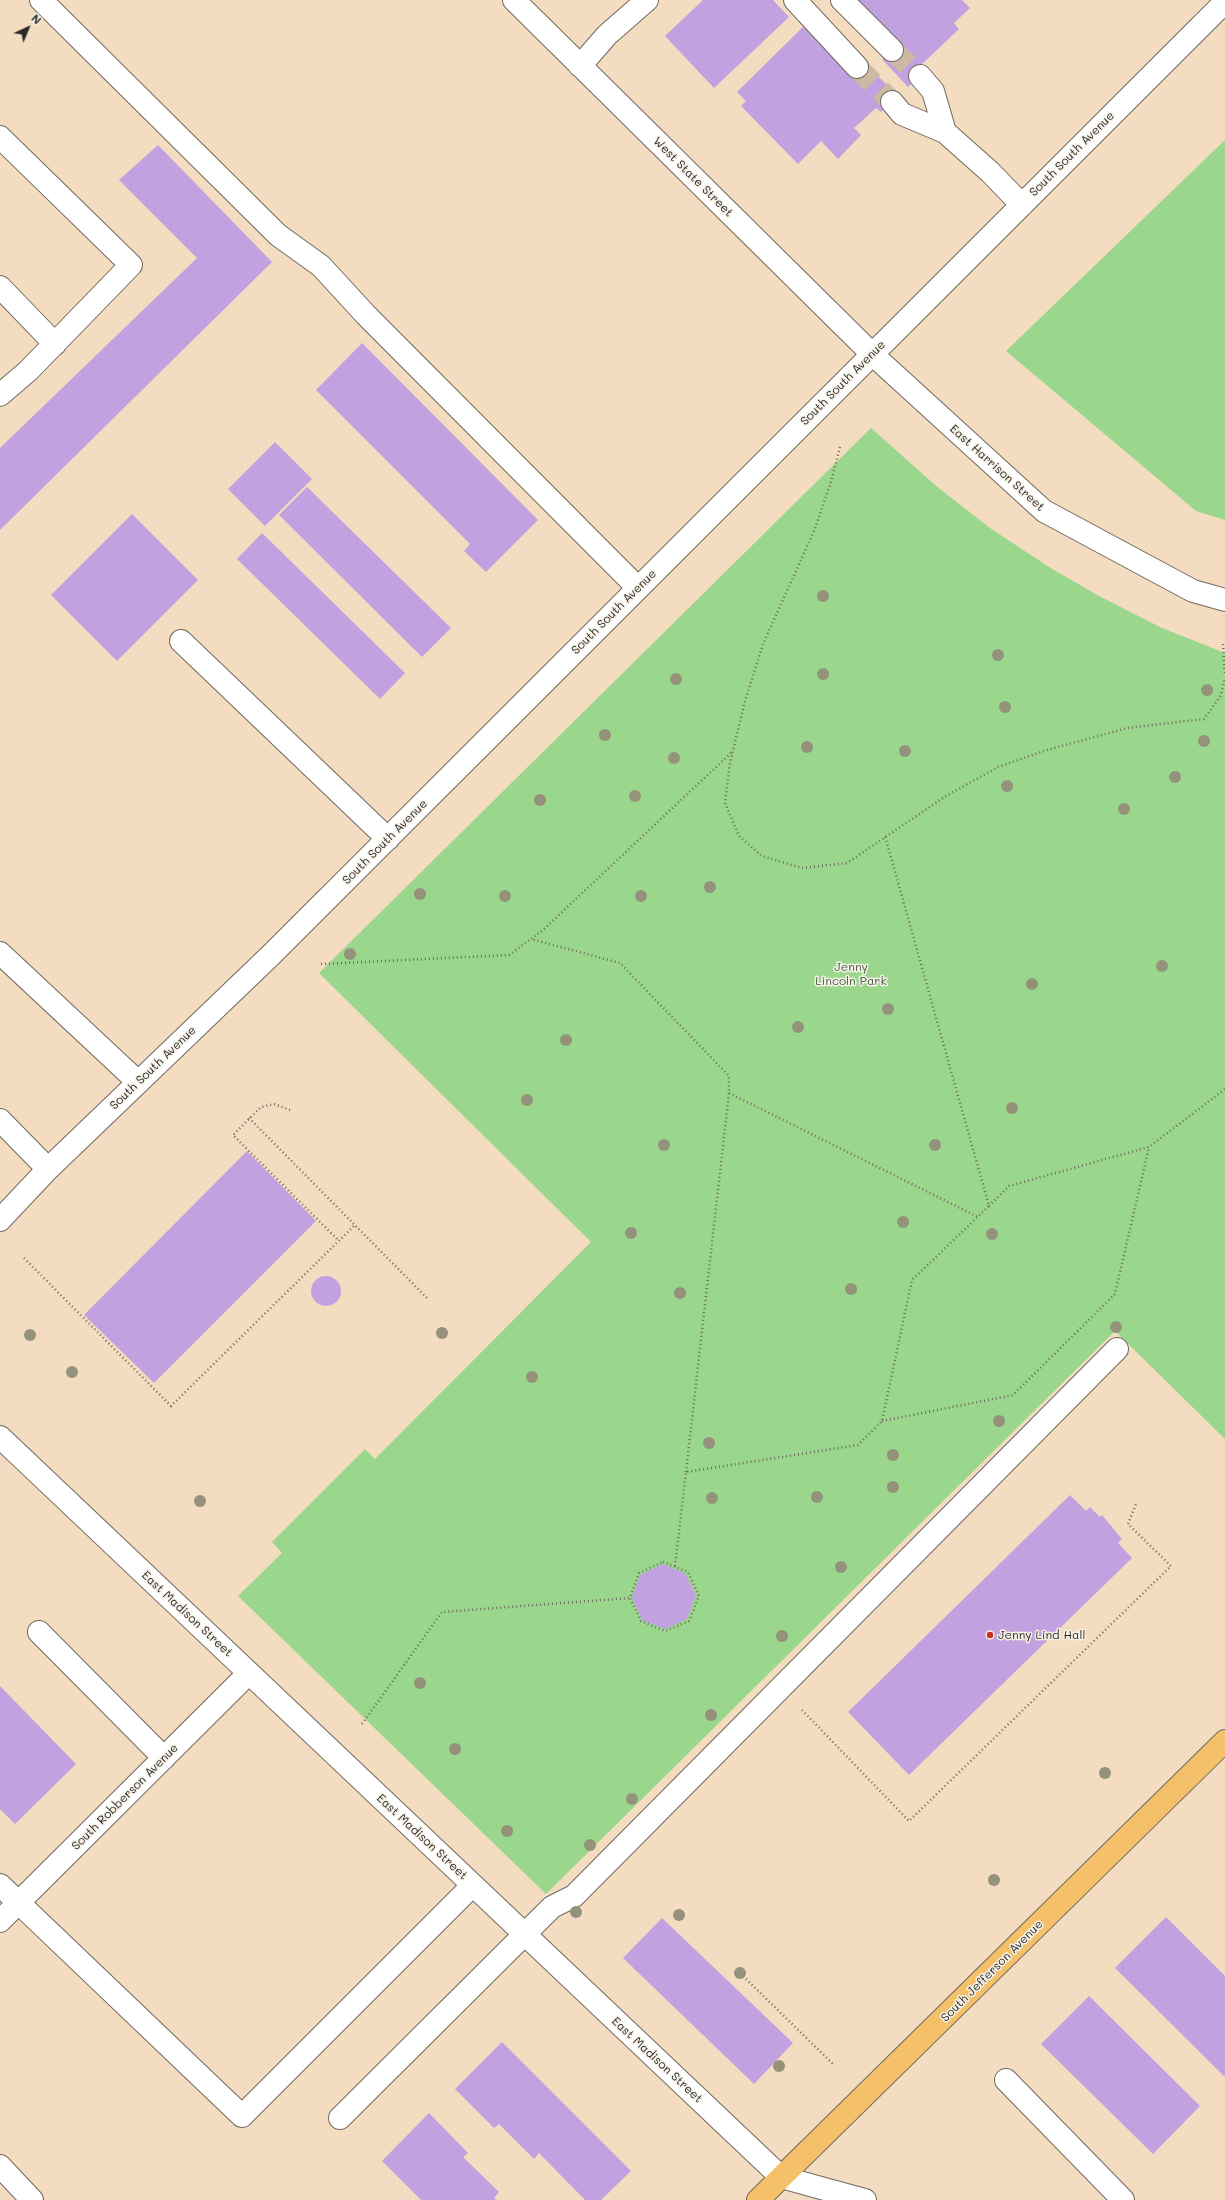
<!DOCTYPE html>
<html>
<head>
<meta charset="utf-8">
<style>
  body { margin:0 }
  #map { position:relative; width:1225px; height:2200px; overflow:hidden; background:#f3dcbf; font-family:Mali,sans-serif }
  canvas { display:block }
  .north { position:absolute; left:8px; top:8px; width:40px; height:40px; -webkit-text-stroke:3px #f7f3e8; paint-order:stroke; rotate:44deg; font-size:11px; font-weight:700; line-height:16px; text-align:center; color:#2b2b2b }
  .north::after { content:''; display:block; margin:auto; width:14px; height:18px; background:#2b2b2b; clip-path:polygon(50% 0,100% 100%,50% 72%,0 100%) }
</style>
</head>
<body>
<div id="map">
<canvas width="1225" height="2200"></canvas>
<div class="north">N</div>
</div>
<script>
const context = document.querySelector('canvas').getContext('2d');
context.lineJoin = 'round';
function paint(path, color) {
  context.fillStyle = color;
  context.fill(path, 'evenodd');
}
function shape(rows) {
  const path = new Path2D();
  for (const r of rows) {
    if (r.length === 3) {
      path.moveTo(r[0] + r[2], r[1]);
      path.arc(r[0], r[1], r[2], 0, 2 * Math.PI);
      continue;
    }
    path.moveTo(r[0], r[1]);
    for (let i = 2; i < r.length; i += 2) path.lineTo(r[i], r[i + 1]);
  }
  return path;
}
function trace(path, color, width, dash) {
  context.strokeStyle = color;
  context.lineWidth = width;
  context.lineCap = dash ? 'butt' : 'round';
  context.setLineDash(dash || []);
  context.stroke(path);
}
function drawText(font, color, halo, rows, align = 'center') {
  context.font = font + ' Mali,sans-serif';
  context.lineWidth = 3;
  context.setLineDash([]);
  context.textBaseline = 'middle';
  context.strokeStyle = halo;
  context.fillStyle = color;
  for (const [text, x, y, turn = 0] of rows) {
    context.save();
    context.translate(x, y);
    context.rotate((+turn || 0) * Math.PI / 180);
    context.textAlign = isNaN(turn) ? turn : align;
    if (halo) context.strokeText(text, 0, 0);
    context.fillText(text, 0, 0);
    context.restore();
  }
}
const green = shape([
  [1225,140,1225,520,1196,511,1006,351],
  [871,428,935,485,990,528,1049,567,1099,596,1162,628,1225,653,1225,1439,1115,1331,546,1894,238,1596,282,1553,272,1542,365,1449,375,1459,591,1242,319,973]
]);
const building = shape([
  [703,0,773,0,789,17,714,88,665,36],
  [856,0,962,0,970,8,954,23,959,29,920,66,920,76,908,87,882,59,898,45],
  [806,24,863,61,898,96,881,112,876,108,854,128,861,135,838,159,821,141,798,164,741,106,746,101,737,92],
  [158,145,272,262,0,530,0,448,197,258,119,180],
  [362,343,538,520,486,572,464,551,470,544,316,390],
  [275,442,312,479,265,526,228,489],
  [307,487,451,628,422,657,279,515],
  [132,514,198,580,117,661,51,595],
  [262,533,405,673,380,699,237,559],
  [247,1151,316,1221,154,1383,84,1315],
  [326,1291,15],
  [1070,1495,1086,1511,1090,1507,1100,1517,1102,1515,1122,1539,1118,1543,1132,1558,909,1775,848,1712],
  [662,1564,685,1573,696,1595,687,1619,665,1629,642,1620,632,1598,640,1575],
  [0,1686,76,1764,15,1824,0,1809],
  [1166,1917,1225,1976,1225,2077,1115,1968],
  [662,1918,793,2043,754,2084,623,1958],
  [1089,1996,1200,2106,1153,2154,1041,2044],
  [502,2042,631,2171,601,2200,585,2200,539,2153,534,2159,499,2124,494,2128,455,2089],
  [429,2113,468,2153,463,2157,499,2192,494,2198,496,2200,421,2200,382,2161]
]);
const minorTunnel = shape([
  [892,50,920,76],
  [857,67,892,102]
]);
const path = shape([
  [840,447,831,482,814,531,763,644,745,701,730,763,725,803,739,836,762,856,802,868,847,863,946,796,998,767,1047,750,1127,728,1204,719,1221,695,1225,678],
  [1223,644,1225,675],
  [321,964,509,955,531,939],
  [729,1093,978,1217],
  [290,1110,274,1104,261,1107,233,1135,339,1241],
  [249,1118,428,1299],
  [989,1206,1009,1186,1149,1147,1225,1089],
  [24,1258,171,1406,355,1225],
  [882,1421,1013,1395,1115,1294,1149,1147],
  [686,1472,729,1093,729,1076,620,963,531,939,543,930,732,752],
  [663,1562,688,1572,699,1596,689,1621,665,1631,641,1621,630,1598,639,1573,663,1562],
  [675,1566,686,1472,858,1445,882,1421,912,1280,989,1206,885,836],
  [802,1710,909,1821,1171,1566,1128,1524,1136,1504],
  [362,1724,442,1612,630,1598],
  [746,1979,834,2065]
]);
const minor = shape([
  [41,0,278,235,321,266,366,315,638,588],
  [514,0,872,354,1044,511,1193,591,1225,600],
  [795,0,857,67],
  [842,0,892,50],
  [580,66,607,35,647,0],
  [920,76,933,91,945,132],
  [892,102,902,114,945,132,990,172,1022,205],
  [0,137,131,265,28,371,0,395],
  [0,287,55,344],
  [181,641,388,839],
  [0,953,138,1082],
  [0,1120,48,1169],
  [0,1220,48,1169,272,954,1225,2],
  [0,1437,781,2177,865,2200],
  [39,1632,164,1758],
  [0,1885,242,2116,473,1885],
  [0,1921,249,1673],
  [1006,2080,1123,2200],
  [340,2118,552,1907,574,1896,1117,1349],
  [0,2166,32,2200]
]);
const major = shape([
  [758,2200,1225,1741]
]);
const trees = [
  [823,596],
  [998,655],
  [823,674],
  [676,679],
  [1207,690],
  [1005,707],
  [605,735],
  [1204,741],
  [807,747],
  [905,751],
  [674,758],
  [1175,777],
  [1007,786],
  [635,796],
  [540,800],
  [1124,809],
  [710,887],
  [420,894],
  [505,896],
  [641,896],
  [350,954],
  [1162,966],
  [1032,984],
  [888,1009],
  [798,1027],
  [566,1040],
  [527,1100],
  [1012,1108],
  [664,1145],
  [935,1145],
  [903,1222],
  [631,1233],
  [992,1234],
  [851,1289],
  [680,1293],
  [1116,1327],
  [442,1333],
  [30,1335],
  [72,1372],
  [532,1377],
  [999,1421],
  [709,1443],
  [893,1455],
  [893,1487],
  [817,1497],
  [712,1498],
  [200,1501],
  [841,1567],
  [782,1636],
  [420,1683],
  [711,1715],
  [455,1749],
  [1105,1773],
  [632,1799],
  [507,1831],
  [590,1845],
  [994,1880],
  [576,1912],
  [679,1915],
  [740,1973],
  [779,2066]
];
const markers = [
  [990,1635,4,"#c8321e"]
];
const streetNames = [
  ["South South Avenue",1072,154,-45],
  ["West State Street",693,177,45],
  ["South South Avenue",843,383,-45],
  ["East Harrison Street",997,468,42],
  ["South South Avenue",614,612,-45],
  ["South South Avenue",385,842,-45],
  ["South South Avenue",153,1068,-44],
  ["East Madison Street",187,1614,43],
  ["South Robberson Avenue",125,1797,-45],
  ["East Madison Street",422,1837,43],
  ["South Jefferson Avenue",992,1971,-45],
  ["East Madison Street",657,2060,43]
];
const parkNames = [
  ["Jenny",851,967],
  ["Lincoln Park",851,981]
];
const poiNames = [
  ["Jenny Lind Hall",998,1635]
];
paint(green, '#9ad78c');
paint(building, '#c1a1df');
trace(minorTunnel, '#cbb9a1', 22, [22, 11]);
trace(minor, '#71695f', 24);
trace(major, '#71695f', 24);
trace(path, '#71695f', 2.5, [1, 3]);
trace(minor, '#fff', 22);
trace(major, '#f4c16a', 22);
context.fillStyle = '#94927b';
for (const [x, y] of trees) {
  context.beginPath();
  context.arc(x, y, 6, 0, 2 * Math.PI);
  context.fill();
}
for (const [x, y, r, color] of markers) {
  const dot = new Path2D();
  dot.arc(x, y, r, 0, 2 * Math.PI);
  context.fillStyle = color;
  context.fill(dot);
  trace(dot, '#f7f3e8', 1.5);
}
drawText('12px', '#2b2b2b', '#f7f3e8', streetNames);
drawText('12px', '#475643', '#f7f3e8', parkNames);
drawText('12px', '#2b2b2b', '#f7f3e8', poiNames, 'left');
</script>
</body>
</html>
